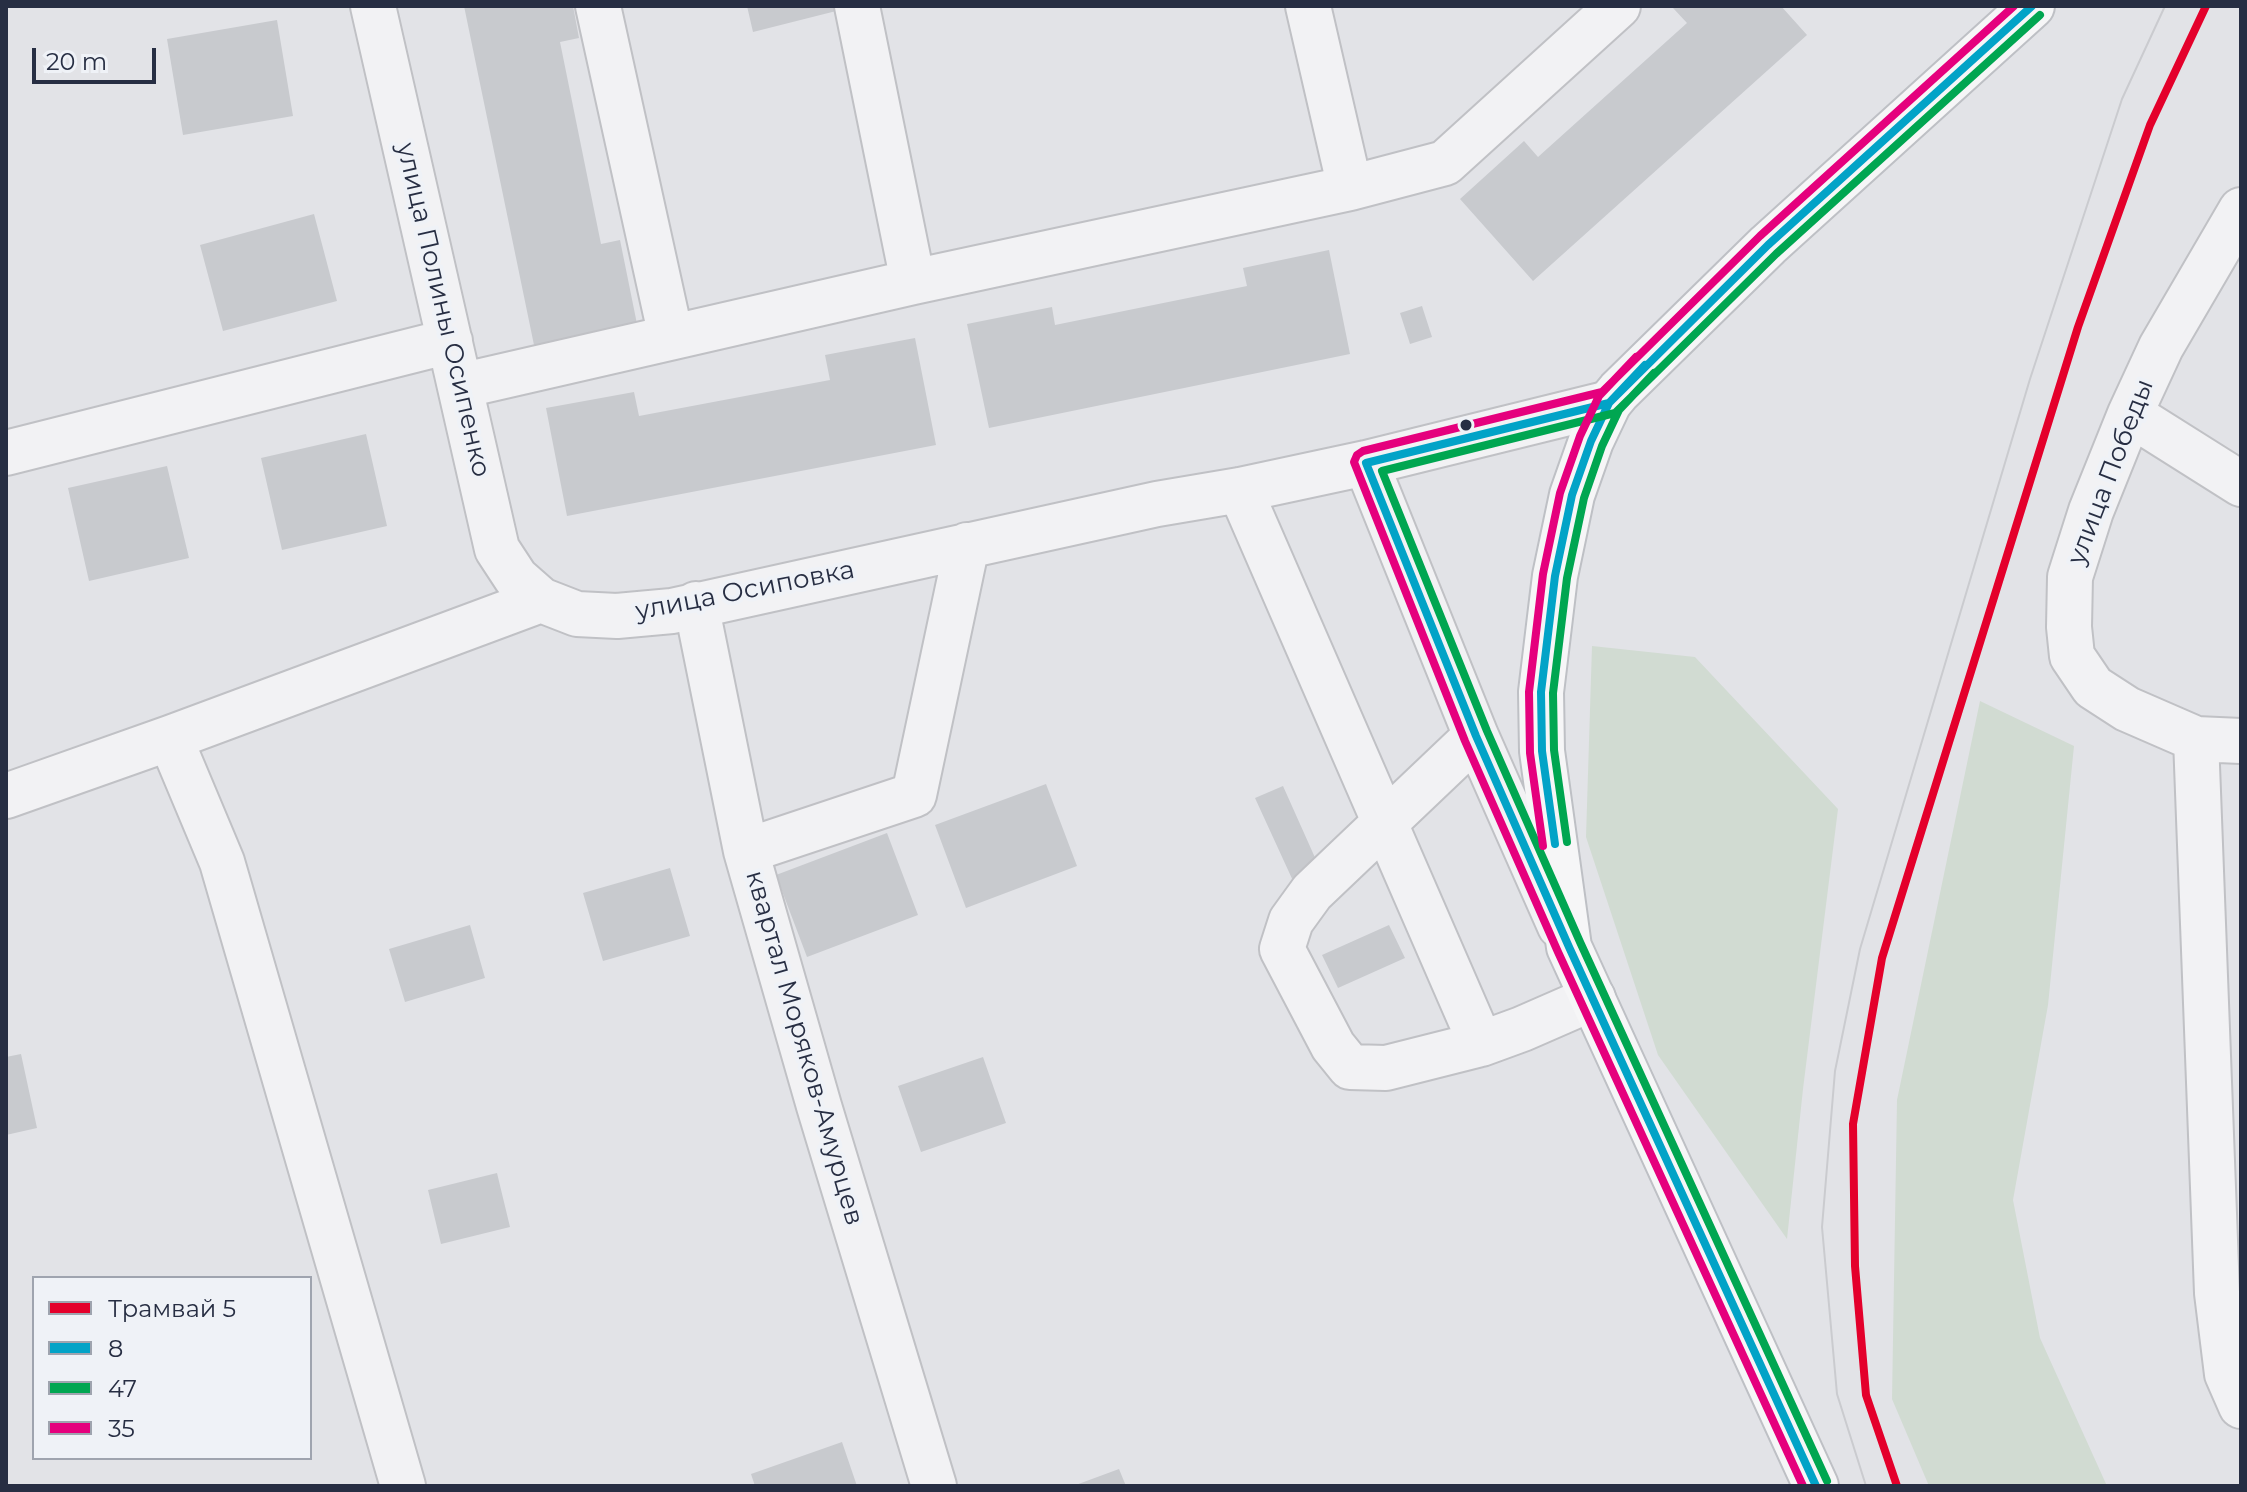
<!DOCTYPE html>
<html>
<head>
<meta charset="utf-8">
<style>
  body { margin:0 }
  #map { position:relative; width:2247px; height:1492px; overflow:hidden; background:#e2e3e7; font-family:Montserrat,sans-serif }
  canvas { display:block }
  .frame { position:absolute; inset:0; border:8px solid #272e43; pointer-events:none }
  .legend { position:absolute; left:32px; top:1276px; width:280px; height:184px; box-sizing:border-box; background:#eff2f7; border:2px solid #9fa4af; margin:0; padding:10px 14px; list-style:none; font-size:24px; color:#272e43 }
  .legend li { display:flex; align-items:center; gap:16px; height:40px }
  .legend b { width:40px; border:2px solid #9fa4af }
  .scale { position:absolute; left:32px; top:48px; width:124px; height:36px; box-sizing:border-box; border:4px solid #272e43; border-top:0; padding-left:10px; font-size:24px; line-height:28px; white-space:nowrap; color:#272e43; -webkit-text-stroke:6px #eff2f7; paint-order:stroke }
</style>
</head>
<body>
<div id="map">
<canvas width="2247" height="1492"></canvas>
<div class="frame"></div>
<ul class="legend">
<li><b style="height:10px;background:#e4002b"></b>Трамвай 5</li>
<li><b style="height:10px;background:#02a3c7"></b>8</li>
<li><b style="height:10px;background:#00a651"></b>47</li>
<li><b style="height:10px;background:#e5007d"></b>35</li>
</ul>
<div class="scale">20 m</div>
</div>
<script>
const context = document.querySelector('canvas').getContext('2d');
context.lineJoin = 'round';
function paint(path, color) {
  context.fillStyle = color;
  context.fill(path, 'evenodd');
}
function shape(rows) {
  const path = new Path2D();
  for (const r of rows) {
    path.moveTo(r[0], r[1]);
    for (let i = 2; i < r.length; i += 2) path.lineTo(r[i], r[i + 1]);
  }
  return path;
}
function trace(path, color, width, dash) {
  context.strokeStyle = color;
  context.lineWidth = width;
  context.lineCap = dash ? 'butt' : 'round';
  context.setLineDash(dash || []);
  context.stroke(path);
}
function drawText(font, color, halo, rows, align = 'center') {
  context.font = font + ' Montserrat,sans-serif';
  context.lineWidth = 8;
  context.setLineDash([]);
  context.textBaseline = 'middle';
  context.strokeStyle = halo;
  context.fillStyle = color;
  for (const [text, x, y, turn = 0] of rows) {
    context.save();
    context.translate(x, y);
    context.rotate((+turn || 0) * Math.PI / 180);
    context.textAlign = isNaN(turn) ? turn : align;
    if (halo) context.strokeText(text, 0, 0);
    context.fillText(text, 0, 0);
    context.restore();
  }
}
const green = shape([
  [1592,646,1695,657,1838,809,1803,1089,1787,1239,1658,1055,1586,837],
  [1980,701,2074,746,2048,1005,2013,1200,2040,1338,2107,1486,1929,1486,1892,1399,1897,1100]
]);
const building = shape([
  [464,6,573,6,579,38,560,42,601,244,620,240,637,324,534,345],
  [747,6,852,6,852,7,753,32],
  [1674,6,1781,6,1807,35,1533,281,1460,199,1524,141,1538,157,1687,23,1673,8],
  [277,20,293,116,183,135,167,39],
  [314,214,337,301,223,331,200,245],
  [1329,250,1350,354,989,428,967,324,1052,307,1055,325,1247,286,1243,268],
  [1422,306,1432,337,1410,344,1400,313],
  [915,338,936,445,567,516,546,408,634,392,639,416,830,380,825,355],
  [366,434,387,526,282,550,261,458],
  [167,466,189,558,89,581,68,488],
  [1046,784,1077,866,966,908,935,825],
  [1283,786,1321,871,1294,883,1255,798],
  [887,833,918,915,807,957,776,875],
  [670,868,690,936,603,961,583,893],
  [470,925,485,978,405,1002,389,949],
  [1389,925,1405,958,1338,988,1322,955],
  [21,1054,37,1128,6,1135,6,1057],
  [983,1057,1006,1123,921,1152,898,1086],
  [497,1173,510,1227,441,1244,428,1190],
  [842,1442,857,1486,755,1486,751,1474],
  [1119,1469,1126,1486,1073,1486]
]);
const minor = shape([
  [373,6,497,549,516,578,541,600],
  [598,6,671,337],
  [857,6,913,282],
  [1350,188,1445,163,1618,6],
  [2241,210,2161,347,2130,414,2091,511,2070,577,2069,627,2072,656,2093,687,2127,709,2196,739,2241,741],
  [460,386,913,282,1350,188,1308,6],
  [2130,414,2241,484],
  [6,453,450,341],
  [1366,463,1476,736,1560,926],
  [1240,490,1481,1044],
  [696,604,746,851,819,1106,934,1486],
  [1476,736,1312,892,1291,921,1282,949,1333,1046,1350,1067,1386,1068,1481,1044,1522,1029,1593,998],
  [170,738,222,862,403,1486],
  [2196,739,2217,1293,2227,1374,2241,1406],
  [6,796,170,738,541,600,577,614,617,616,672,611,1157,504,1240,490,1366,463,1609,403],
  [746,851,914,795,967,545]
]);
const major = shape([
  [1816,1486,1569,947,1542,751,1541,692,1555,576,1572,495,1591,441,1609,403,1619,391,1768,245,2032,6]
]);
const tram = shape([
  [1866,1486,1837,1394,1822,1227,1835,1071,1860,949,2030,379,2122,99,2165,6]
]);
const bus1 = shape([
  [1555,844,1542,751,1541,692,1555,576,1572,495,1591,441,1609,403,1645,365],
  [1816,1486,1569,947,1476,736,1366,463,1609,403,1768,245,2032,6]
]);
const bus2 = shape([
  [1567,842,1554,750,1553,693,1567,578,1584,498,1602,446,1619,410,1654,373],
  [1827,1481,1580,942,1487,731,1382,471,1615,413,1776,254,2040,15]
]);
const bus3 = shape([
  [1543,846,1530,753,1529,692,1543,574,1560,493,1580,436,1599,396,1636,357],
  [1803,1486,1558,952,1465,741,1354,462,1357,455,1363,451,1602,392,1760,236,2014,6]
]);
const tram1 = shape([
  [1897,1486,1866,1395,1855,1266,1853,1124,1882,958,2078,327,2150,125,2206,6]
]);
const markers = [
  [1466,425,7,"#272e43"]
];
const streetNames = [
  ["улица Полины Осипенко",443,310,77],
  ["улица Победы",2111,472,-69],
  ["улица Осиповка",745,591,-11],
  ["квартал Моряков-Амурцев",804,1048,74]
];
paint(green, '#d1dbd2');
paint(building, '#c8cace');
trace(minor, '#c0c1c5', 48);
trace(major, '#bec0c5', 48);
trace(minor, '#f2f2f4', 44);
trace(major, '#f6f6f7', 44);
trace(tram, '#cacbcf', 2);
trace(bus1, '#02a3c7', 8);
trace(bus2, '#00a651', 8);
trace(bus3, '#e5007d', 8);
trace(tram1, '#e4002b', 8);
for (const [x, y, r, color] of markers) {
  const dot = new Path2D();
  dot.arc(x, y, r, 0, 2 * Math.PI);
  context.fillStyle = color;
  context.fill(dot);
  trace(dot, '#eff2f7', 3);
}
drawText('26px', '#272e43', '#eff2f7', streetNames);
</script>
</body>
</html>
